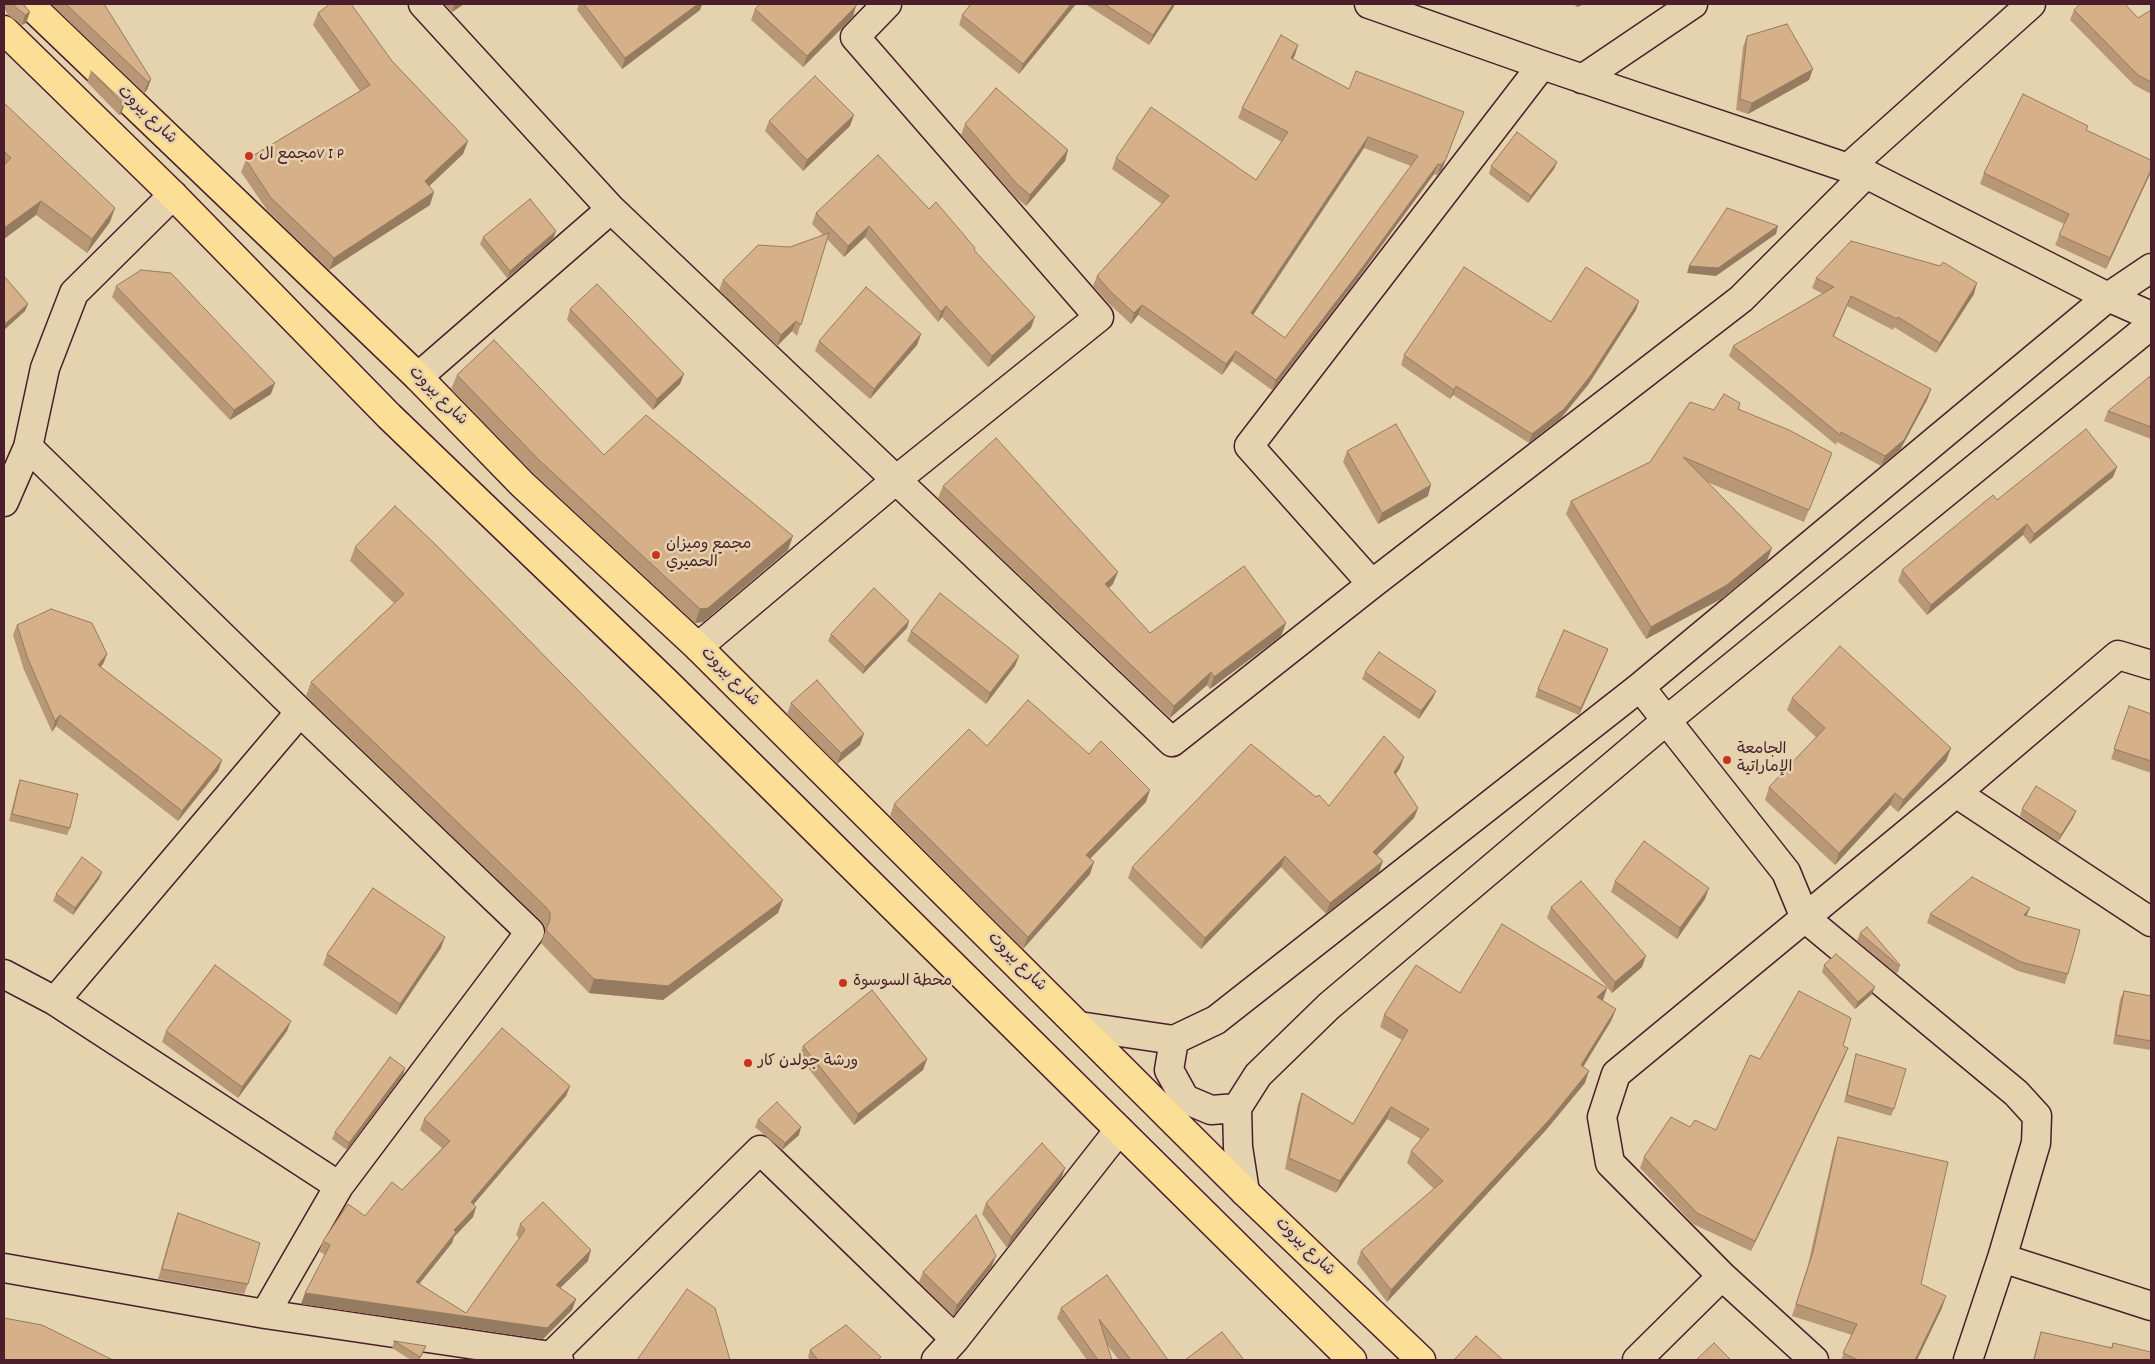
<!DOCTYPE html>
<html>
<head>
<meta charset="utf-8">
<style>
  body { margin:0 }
  #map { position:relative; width:2155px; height:1364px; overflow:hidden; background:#e5d3b0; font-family:Dekko,sans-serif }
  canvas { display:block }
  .frame { position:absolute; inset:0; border:5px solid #4a1f2b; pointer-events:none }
</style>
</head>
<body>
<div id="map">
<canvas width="2155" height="1364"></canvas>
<div class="frame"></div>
</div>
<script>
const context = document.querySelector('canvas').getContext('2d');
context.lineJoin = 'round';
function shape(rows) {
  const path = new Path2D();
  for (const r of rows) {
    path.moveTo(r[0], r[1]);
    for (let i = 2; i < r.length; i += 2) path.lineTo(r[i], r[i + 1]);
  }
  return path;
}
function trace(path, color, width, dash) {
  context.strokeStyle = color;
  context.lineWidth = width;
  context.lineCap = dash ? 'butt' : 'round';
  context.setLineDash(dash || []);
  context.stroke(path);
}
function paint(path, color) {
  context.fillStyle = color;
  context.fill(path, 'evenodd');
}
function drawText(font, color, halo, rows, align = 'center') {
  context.font = font + ' Dekko,"Playpen Sans Arabic",sans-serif';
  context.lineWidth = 5;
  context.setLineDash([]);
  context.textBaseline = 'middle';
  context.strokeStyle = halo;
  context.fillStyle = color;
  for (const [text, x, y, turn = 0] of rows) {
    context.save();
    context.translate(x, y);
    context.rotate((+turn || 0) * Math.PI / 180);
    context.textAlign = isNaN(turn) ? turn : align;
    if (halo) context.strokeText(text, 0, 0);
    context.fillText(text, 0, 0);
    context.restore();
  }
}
const minor = shape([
  [423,4,611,209,1172,742,1372,584,1741,299,1866,174],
  [1369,4,1542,65,1866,174,2108,297,2151,316],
  [1582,79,1693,4],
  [1848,168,2031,4],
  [418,377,611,209],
  [28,447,300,712,530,932,339,1186,265,1314],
  [4,502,28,447,45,368,74,293,173,195],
  [1372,584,1249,446,1542,65],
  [698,647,896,480,1099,317,855,37,887,4],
  [1640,687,1786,872,1805,918,2016,1093,2037,1116,2036,1143,2002,1258,1968,1360],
  [1956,793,2151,922],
  [4,974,55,1001,339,1186],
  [55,1001,300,712],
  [1079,1026,1174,1040,1216,1020,1640,687,2108,297,2151,268],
  [1174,1040,1169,1070,1185,1099,1211,1110,1237,1108],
  [1245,1192,1238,1147,1237,1108,1258,1075,1329,1006,1667,720,2151,325],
  [2002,1258,2151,1306],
  [4,1268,265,1314,551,1356,559,1360],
  [551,1356,760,1150,955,1339],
  [936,1360,955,1339,1119,1130],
  [1637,1360,1722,1276],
  [1814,1360,1722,1276,1610,1163,1602,1117,1616,1074,1956,793,2118,655,2151,665]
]);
const major = shape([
  [29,4,418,377,522,484,698,647,1245,1192,1421,1360],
  [4,30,173,195,389,416,668,684,1352,1360]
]);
const wall = shape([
  [4,4,23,4,30,12,26,23,22,25,8,15,4,8],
  [51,4,104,4,151,79,147,90,144,93],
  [444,4,464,4,452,12],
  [579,4,702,4,700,10,622,69,577,10],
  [971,4,1076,4,1019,74,959,25,962,15],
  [1085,4,1175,4,1173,8,1149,45],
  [1573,4,1584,4,1577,7],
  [755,9,853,17,803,67,751,20],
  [2074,10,2138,18,2151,10,2151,94,2134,85,2070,20],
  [318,13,392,61,468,141,463,154,429,186,430,205,329,270,267,210,241,172,246,160,360,91,313,25],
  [1747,36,1809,80,1748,114,1736,110,1743,47],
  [1298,45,1293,59,1349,89,1464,112,1442,169,1437,175,1434,174,1358,278,1272,390,1232,361,1222,375,1138,315,1131,324,1108,303,1093,286,1097,276,1162,204,1112,169,1116,158,1256,180,1282,142,1238,118,1242,108],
  [1364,148,1411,166,1285,338,1253,315],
  [91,71,125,103,121,114,119,115,87,82],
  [4,103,110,222,87,253,36,215,4,239],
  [769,121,850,126,803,171,765,131],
  [965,124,1068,150,1065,161,1026,206,1013,195,961,135],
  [2088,126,2086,130,2151,172,2106,269,2055,245,2064,224,1980,184,1984,173],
  [1557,162,1554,169,1528,203,1489,174,1491,166],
  [929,209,975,251,1031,328,988,367,942,317,938,322,865,237,844,257,827,239,797,336,792,331,777,346,719,290,723,280,790,247,823,235,812,224,816,213],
  [483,237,553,239,507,278,480,244],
  [4,276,28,304,25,311,4,330],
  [1816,278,1974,294,1936,353,1894,327,1893,330,1847,306,1833,337,1931,389,1927,400,1900,450,1881,466,1837,442,1836,445,1729,356,1733,346,1823,294,1812,288],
  [116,286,271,394,230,420,112,297],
  [570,309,684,374,680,384,653,410,567,320],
  [1636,310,1588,385,1561,418,1529,443,1453,395,1450,399,1401,365,1404,355,1551,322],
  [921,334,917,345,870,399,815,351,819,341],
  [457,375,604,455,788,550,703,622,695,623,533,473,451,389],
  [2151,378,2151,439,2104,421,2108,411],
  [1740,403,1739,409,1827,466,1804,522,1707,482,1767,561,1723,598,1646,639,1566,514,1571,501,1650,462,1714,410],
  [1347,451,1428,496,1378,524,1343,462],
  [2117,467,2113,477,2030,544,2023,535,1927,615,1898,581,1902,570,1997,500],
  [943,486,1113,584,1109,588,1150,633,1286,623,1281,636,1210,689,1207,685,1170,718,938,498],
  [355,547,778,913,663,1000,589,993,541,943,545,932,545,927,541,921,306,696,311,682,394,603,350,561],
  [909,621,907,628,863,674,828,641,831,634],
  [17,625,107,654,103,664,101,667,222,760,218,771,178,821,56,726,52,732,24,670,13,635],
  [911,631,1019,656,1015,666,986,704,907,641],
  [1608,649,1579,715,1535,697,1538,689],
  [1365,672,1433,698,1419,719,1362,679],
  [1792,698,1951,748,1946,761,1898,812,1890,805,1835,865,1765,800,1769,787,1816,737,1787,710],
  [791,703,860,745,837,764,787,714],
  [2151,714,2151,773,2111,759,2125,717],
  [987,746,1089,754,1146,802,1090,858,1090,874,1023,949,890,816,894,804],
  [1400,768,1396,774,1418,808,1414,818,1377,855,1379,872,1326,914,1281,867,1201,949,1128,878,1132,867,1316,797,1329,806],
  [20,780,70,828,67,835,9,821,17,788],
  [2022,809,2076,811,2073,818,2058,842,2020,816],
  [102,872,99,879,73,915,53,901,56,894],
  [1615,881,1705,899,1677,939,1611,892],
  [1551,907,1642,967,1612,993,1547,918],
  [1930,914,2027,916,2068,974,2065,984,2018,971,1927,923],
  [1860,933,1900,965,1898,972,1896,973,1857,941],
  [441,948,396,1015,323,965,327,954],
  [1824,965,1872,994,1855,1009,1822,972],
  [1607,988,1603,1000,1602,1001,1616,1009,1611,1021,1583,1067,1585,1083,1546,1130,1387,1302,1357,1263,1361,1251,1434,1189,1407,1163,1411,1151,1421,1139,1387,1119,1336,1193,1285,1169,1298,1104,1302,1093,1353,1124,1402,1040,1380,1027,1384,1015,1460,993],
  [2124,991,2151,996,2151,1050,2113,1044,2120,1000],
  [166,1031,287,1031,238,1098,162,1042],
  [803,1046,927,1059,923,1070,854,1125,799,1057],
  [1843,1046,1848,1048,1844,1058,1751,1251,1693,1224,1640,1168,1644,1157,1690,1127,1716,1130,1760,1059],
  [1856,1054,1894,1109,1891,1116,1844,1102,1854,1061],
  [403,1075,347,1150,332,1139,335,1132],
  [570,1086,566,1096,474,1204,476,1207,473,1217,454,1237,452,1243,419,1284,466,1313,519,1238,516,1235,520,1224,588,1261,560,1288,576,1299,572,1310,543,1339,301,1304,325,1255,319,1251,323,1241,365,1216,402,1190,442,1148,420,1130,424,1119],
  [758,1120,799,1135,782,1150,755,1127],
  [1838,1137,1921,1284,1942,1308,1917,1360,1841,1360,1852,1335,1792,1316,1808,1265,1834,1149],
  [1065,1168,1061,1179,1007,1248,982,1214,986,1203],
  [178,1213,248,1284,244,1294,158,1279,174,1223],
  [992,1266,953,1316,919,1282,923,1272],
  [1107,1275,1168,1360,1119,1360,1107,1345,1112,1360,1087,1360,1057,1318,1061,1308],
  [2041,1332,2111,1348,2113,1343,2151,1360,2033,1360,2038,1341],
  [394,1341,423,1353,419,1360,411,1360,392,1348],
  [810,1350,880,1360,810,1360,808,1357]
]);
const shadedWall = shape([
  [455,4,464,4,452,12],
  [698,4,702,4,700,10,622,69,625,58],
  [1071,4,1076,4,1019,74,1023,64],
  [1173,4,1175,4,1173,8,1149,45,1153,35],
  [1578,4,1584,4,1577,7],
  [856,6,853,17,803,67,807,56],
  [30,12,26,23,22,25,25,15],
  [1298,45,1295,55,1288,69,1291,58],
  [1813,69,1809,80,1748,114,1752,103],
  [151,79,147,90,144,93,148,82],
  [125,103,121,114,119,115,123,104],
  [1464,112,1442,169,1437,175,1441,165],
  [854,115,850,126,803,171,807,160],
  [1368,137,1364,148,1247,324,1251,313],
  [468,141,463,154,421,194,425,181],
  [1068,150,1065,161,1026,206,1030,195],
  [1557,162,1554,169,1528,203,1531,196],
  [1438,164,1434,174,1358,278,1272,390,1276,380],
  [2151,170,2151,172,2106,269,2110,258],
  [434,192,430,205,329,270,334,258],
  [41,201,36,215,4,239,4,228],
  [115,208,110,222,87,253,92,239],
  [869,226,865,237,844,257,848,246],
  [1778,226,1776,234,1716,276,1687,273,1689,266],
  [556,231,553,239,507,278,510,271],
  [1977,283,1974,294,1936,353,1940,343],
  [1851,296,1847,306,1829,347,1833,336],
  [1639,301,1636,310,1588,385,1561,418,1529,443,1532,434],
  [28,304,25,311,4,330,6,323],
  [1142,305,1138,315,1131,324,1134,313],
  [946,306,942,317,938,322,941,312],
  [1035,317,1031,328,988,367,992,356],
  [796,321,792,331,777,346,781,335],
  [921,334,917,345,870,399,874,389],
  [1236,351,1232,361,1222,375,1226,364],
  [684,374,680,384,653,410,657,399],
  [275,383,271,394,230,420,234,410],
  [1456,386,1453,395,1450,399,1454,390],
  [1931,389,1927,400,1900,450,1881,466,1885,456],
  [2117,467,2113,477,2030,544,2034,534],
  [1431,485,1428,496,1378,524,1382,513],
  [2027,524,2023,535,1927,615,1931,605],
  [793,536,788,550,703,622,695,623,700,609],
  [1772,548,1767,561,1723,598,1646,639,1651,627],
  [1118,572,1113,584,1100,596,1105,584],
  [909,621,907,628,863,674,865,667],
  [1286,623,1281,636,1210,689,1214,677],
  [1608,649,1605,657,1579,715,1581,708],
  [107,654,103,664,94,675,98,665],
  [1019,656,1015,666,986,704,990,693],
  [1211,672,1207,685,1170,718,1174,706],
  [1436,691,1433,698,1419,719,1421,711],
  [60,715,56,726,52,732,55,721],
  [864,734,860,745,837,764,841,753],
  [1951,748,1946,761,1898,812,1903,800],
  [1404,757,1400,768,1390,782,1394,772],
  [222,760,218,771,178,821,182,811],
  [1150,790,1146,802,1082,867,1086,855],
  [1895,793,1890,805,1835,865,1839,853],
  [1418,808,1414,818,1370,862,1373,852],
  [2076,811,2073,818,2058,842,2061,835],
  [1285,856,1281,867,1201,949,1205,938],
  [1383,861,1379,872,1326,914,1330,903],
  [1094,862,1090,874,1023,949,1028,937],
  [102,872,99,879,73,915,75,908],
  [1709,888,1705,899,1677,939,1680,928],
  [783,900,778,913,663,1000,589,993,594,979],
  [2030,908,2026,917,2024,915],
  [445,937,441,948,396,1015,400,1004],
  [1646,956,1642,967,1612,993,1615,982],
  [1875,987,1872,994,1855,1009,1858,1002],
  [1607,988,1603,1000,1592,1009,1597,997],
  [1616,1009,1611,1021,1577,1077,1581,1065],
  [291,1021,287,1031,238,1098,242,1087],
  [1848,1048,1844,1058,1751,1251,1755,1241],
  [927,1059,923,1070,854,1125,858,1114],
  [405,1068,403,1075,347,1150,349,1143],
  [1589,1071,1585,1083,1546,1130,1387,1302,1391,1290],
  [570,1086,566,1096,467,1212,471,1202],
  [1391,1107,1387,1119,1336,1193,1340,1181],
  [801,1127,799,1135,782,1150,785,1143],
  [1065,1168,1061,1179,1007,1248,1011,1237],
  [476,1207,473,1217,454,1237,452,1243,412,1293,416,1282,454,1230],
  [591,1250,588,1261,552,1296,556,1285],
  [996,1256,992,1266,953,1316,957,1305],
  [305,1293,547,1328,576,1299,572,1310,543,1339,301,1304],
  [1946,1296,1942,1308,1917,1360,1915,1360],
  [426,1346,423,1353,419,1360,418,1360]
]);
const building = shape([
  [12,4,23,4,30,12,25,15,12,4],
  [66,4,104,4,151,79,148,82,66,4],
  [330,4,351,4,392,61,468,141,425,181,434,192,334,258,271,198,246,160,370,85,318,13,330,4],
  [584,4,698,4,625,58,584,4],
  [760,4,857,4,856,6,807,56,755,9,760,4],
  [971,4,1071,4,1023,64,962,15,971,4],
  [1104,4,1173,4,1153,35,1104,4],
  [2080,4,2125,4,2138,18,2151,10,2151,82,2138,75,2074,10,2080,4],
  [1787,24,1813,69,1752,103,1740,99,1747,36,1787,24],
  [1281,35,1298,45,1291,58,1349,89,1356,71,1464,112,1446,159,1441,165,1438,164,1362,268,1276,380,1236,351,1226,364,1142,305,1134,313,1112,293,1097,276,1169,196,1116,158,1151,107,1256,180,1288,132,1242,108,1281,35],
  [1368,137,1418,156,1285,338,1251,313,1368,137],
  [91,71,125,103,123,104,91,71],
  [815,76,854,115,807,160,769,121,815,76],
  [996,88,1068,150,1030,195,1017,184,965,124,996,88],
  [2023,94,2088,126,2086,130,2151,160,2151,170,2110,258,2059,235,2069,214,1984,173,2023,94],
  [4,103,115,208,92,239,41,201,4,228,4,165,11,158,4,151,4,103],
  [1517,132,1557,162,1531,196,1491,166,1517,132],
  [878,155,929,209,936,202,975,248,974,250,1035,317,992,356,946,306,941,312,869,226,848,246,816,213,878,155],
  [530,199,556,231,510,271,483,237,530,199],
  [1727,208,1778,226,1718,268,1689,266,1727,208],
  [829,233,801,325,796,321,781,335,723,280,758,245,790,247,829,233],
  [1851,241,1940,266,1943,262,1977,283,1940,343,1898,317,1897,319,1851,296,1833,336,1931,389,1904,440,1885,456,1841,432,1840,435,1733,346,1834,287,1816,278,1851,241],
  [1464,267,1551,322,1586,267,1639,301,1591,375,1564,409,1532,434,1456,386,1454,390,1404,355,1464,267],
  [141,270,171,273,275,383,234,410,116,286,141,270],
  [4,276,28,304,6,323,4,321,4,276],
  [597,284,684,374,657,399,570,309,597,284],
  [866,287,921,334,874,389,819,341,866,287],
  [494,340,604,455,646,415,793,536,708,608,700,609,538,459,457,375,494,340],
  [2149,377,2151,378,2151,427,2108,411,2149,377],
  [1724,394,1740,403,1738,409,1789,430,1832,453,1809,510,1683,457,1772,548,1727,585,1651,627,1571,501,1650,462,1690,402,1714,410,1724,394],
  [1396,424,1431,485,1382,513,1347,451,1396,424],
  [2086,429,2117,467,2034,534,2027,524,1931,605,1902,570,1993,495,1997,500,2086,429],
  [996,438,1118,572,1105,584,1150,633,1244,566,1286,623,1214,677,1211,672,1174,706,943,486,996,438],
  [395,506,435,544,783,900,668,986,594,979,546,930,550,920,550,913,546,907,311,682,404,594,355,547,395,506],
  [874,588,909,621,865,667,831,634,874,588],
  [940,593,1019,656,990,693,911,631,940,593],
  [51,609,92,623,107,654,98,665,222,760,182,811,60,715,55,721,28,659,17,625,51,609],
  [1564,630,1608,649,1581,708,1538,689,1564,630],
  [1840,646,1951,748,1903,800,1895,793,1839,853,1769,787,1825,728,1792,698,1840,646],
  [1379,652,1436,691,1421,711,1365,672,1379,652],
  [817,680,864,734,841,753,791,703,817,680],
  [1028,700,1089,754,1101,741,1150,790,1086,855,1094,862,1028,937,894,804,969,729,987,746,1028,700],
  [2129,706,2151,714,2151,761,2114,749,2129,706],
  [1384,736,1404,757,1394,772,1418,808,1373,852,1383,861,1330,903,1285,856,1205,938,1132,867,1251,744,1316,797,1319,795,1329,806,1384,736],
  [20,780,78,794,70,828,12,814,20,780],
  [2036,786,2076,811,2061,835,2022,809,2036,786],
  [1644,841,1709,888,1680,928,1615,881,1644,841],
  [82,857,102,872,75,908,56,894,82,857],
  [1972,877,2030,908,2024,915,2080,930,2068,974,2021,962,1930,914,1972,877],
  [1581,881,1646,956,1615,982,1551,907,1581,881],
  [373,888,445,937,400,1004,327,954,373,888],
  [1502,924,1607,988,1597,997,1616,1009,1581,1065,1589,1071,1550,1119,1391,1290,1361,1251,1443,1181,1411,1151,1429,1129,1391,1107,1340,1181,1289,1158,1302,1093,1353,1124,1408,1030,1384,1015,1416,965,1460,993,1502,924],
  [1867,927,1900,965,1899,966,1860,933,1867,927],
  [1836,954,1875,987,1858,1002,1824,965,1836,954],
  [215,965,291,1021,242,1087,166,1031,215,965],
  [872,990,927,1059,858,1114,803,1046,872,990],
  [1799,991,1851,1018,1843,1046,1848,1048,1755,1241,1697,1213,1644,1157,1671,1117,1690,1127,1695,1120,1716,1130,1750,1055,1760,1059,1799,991],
  [2124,991,2151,996,2151,1041,2116,1035,2124,991],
  [502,1028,570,1086,471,1202,476,1207,454,1230,456,1232,416,1282,466,1313,525,1230,520,1224,543,1202,591,1250,556,1285,576,1299,547,1328,305,1293,330,1245,323,1241,348,1204,365,1216,392,1182,402,1190,450,1141,424,1119,502,1028],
  [1856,1054,1906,1069,1894,1109,1847,1095,1856,1054],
  [390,1057,405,1068,349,1143,335,1132,390,1057],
  [777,1102,801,1127,785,1143,758,1120,777,1102],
  [1838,1137,1948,1162,1921,1284,1946,1296,1915,1360,1858,1360,1843,1353,1857,1324,1796,1304,1813,1252,1838,1137],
  [1042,1143,1065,1168,1011,1237,986,1203,1042,1143],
  [178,1213,260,1243,248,1284,162,1269,178,1213],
  [976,1215,996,1256,957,1305,923,1272,976,1215],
  [1107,1275,1168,1360,1131,1360,1099,1319,1112,1360,1098,1360,1061,1308,1107,1275],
  [687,1289,715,1308,730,1360,637,1360,687,1289],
  [4,1318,42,1325,113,1360,4,1360,4,1318],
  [846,1325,881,1357,878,1360,818,1360,810,1350,846,1325],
  [1222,1332,1244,1360,1185,1360,1222,1332],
  [2041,1332,2112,1348,2113,1343,2151,1352,2151,1360,2034,1360,2041,1332],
  [1476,1336,1503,1360,1454,1360,1476,1336],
  [394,1341,426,1346,420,1357,394,1341],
  [1714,1343,1731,1360,1696,1360,1714,1343]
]);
const markers = [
  [249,156,5,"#c8321e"],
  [656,555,5,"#c8321e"],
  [1727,760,5,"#c8321e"],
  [843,983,5,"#c8321e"],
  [748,1063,5,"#c8321e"]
];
const streetNames = [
  ["شارع بيروت",146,116,44],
  ["شارع بيروت",437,397,45],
  ["شارع بيروت",729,678,45],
  ["شارع بيروت",1016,963,45],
  ["شارع بيروت",1304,1248,44]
];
const poiNames = [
  ["مجمع الV I P",259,156],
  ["مجمع وميزان",666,546],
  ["الحميري",666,564],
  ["الجامعة",1737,751],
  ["الإماراتية",1737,769],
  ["محطة السوسوة",853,983],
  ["ورشة جولدن كار",758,1063]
];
trace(minor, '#4a1f2b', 31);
trace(major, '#4a1f2b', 31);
trace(minor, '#e5d3b0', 28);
trace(major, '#fbdf96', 28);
paint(wall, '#b79775');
paint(shadedWall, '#957b5f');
paint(building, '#d5b088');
trace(building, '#957b5f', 1);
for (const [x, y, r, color] of markers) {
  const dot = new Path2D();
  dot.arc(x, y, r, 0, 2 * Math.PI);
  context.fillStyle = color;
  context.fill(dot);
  trace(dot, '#e5d3b0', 2);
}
drawText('16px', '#4a1f2b', '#e5d3b0', streetNames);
drawText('16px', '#4a1f2b', '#e5d3b0', poiNames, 'left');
</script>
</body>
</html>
